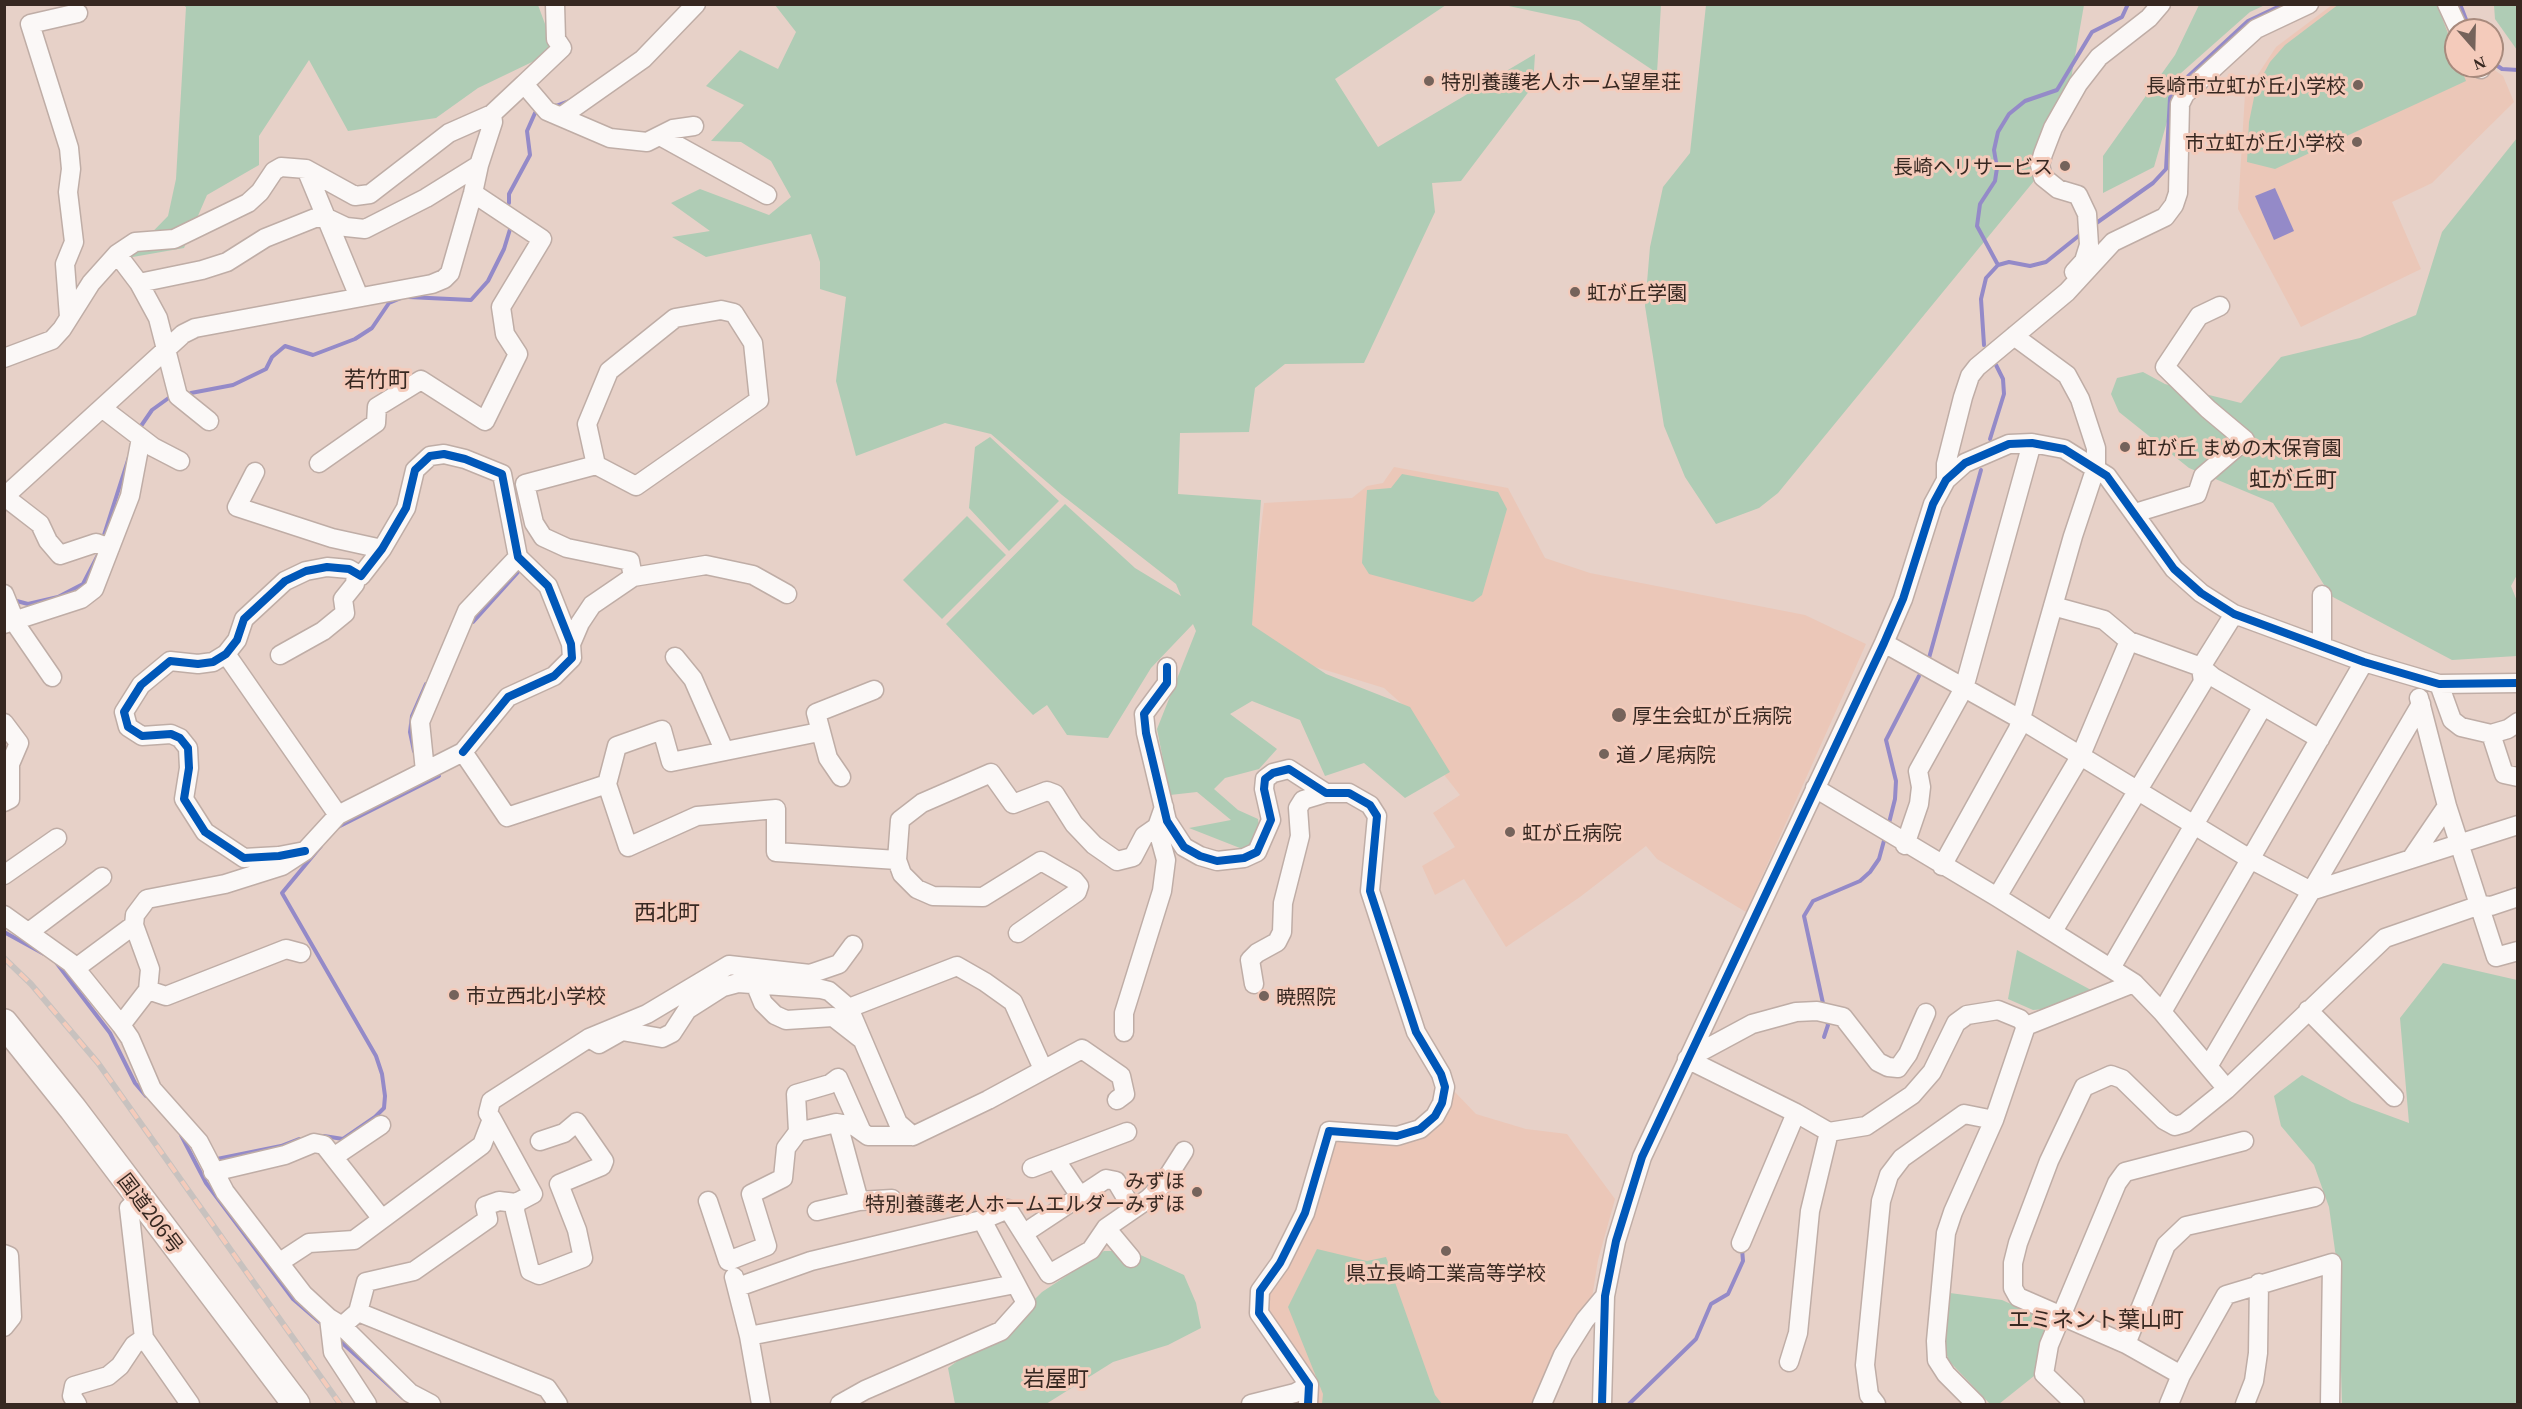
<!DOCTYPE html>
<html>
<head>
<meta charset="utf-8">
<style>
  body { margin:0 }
  #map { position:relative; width:2522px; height:1409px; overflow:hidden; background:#e7d1c8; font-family:Georgia,serif }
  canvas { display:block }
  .frame { position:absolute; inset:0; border:6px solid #372821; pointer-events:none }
  .north { position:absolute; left:2444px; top:18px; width:60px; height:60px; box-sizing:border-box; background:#f4cbbb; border:2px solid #a88a7d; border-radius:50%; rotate:160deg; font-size:16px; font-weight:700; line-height:24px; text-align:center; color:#372821 }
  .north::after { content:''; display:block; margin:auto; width:21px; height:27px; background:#75635b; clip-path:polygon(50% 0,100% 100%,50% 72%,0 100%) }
</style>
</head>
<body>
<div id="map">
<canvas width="2522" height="1409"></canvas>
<div class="frame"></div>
<div class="north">N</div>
</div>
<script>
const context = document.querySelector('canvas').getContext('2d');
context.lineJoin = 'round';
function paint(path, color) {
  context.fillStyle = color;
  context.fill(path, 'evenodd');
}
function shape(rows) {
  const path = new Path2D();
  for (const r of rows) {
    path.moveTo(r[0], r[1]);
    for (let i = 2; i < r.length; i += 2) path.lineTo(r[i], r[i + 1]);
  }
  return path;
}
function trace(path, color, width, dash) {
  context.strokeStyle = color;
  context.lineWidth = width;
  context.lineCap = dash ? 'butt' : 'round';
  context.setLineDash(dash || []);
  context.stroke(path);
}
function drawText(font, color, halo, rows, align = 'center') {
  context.font = font + ' Georgia,"Noto Sans JP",serif';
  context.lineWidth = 6;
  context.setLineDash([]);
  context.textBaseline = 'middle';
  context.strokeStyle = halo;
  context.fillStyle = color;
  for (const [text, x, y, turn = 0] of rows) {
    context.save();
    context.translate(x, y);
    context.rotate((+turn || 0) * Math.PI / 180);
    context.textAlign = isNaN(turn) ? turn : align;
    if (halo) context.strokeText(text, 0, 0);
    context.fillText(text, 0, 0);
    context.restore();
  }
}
const built = shape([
  [2332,5,2441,5,2456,36,2456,66,2489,66,2503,76,2514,102,2432,183,2392,202,2421,269,2301,327,2238,209,2245,94,2276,47],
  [1394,467,1508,488,1545,558,1590,573,1805,615,1866,644,1746,912,1657,859,1646,846,1580,897,1506,947,1464,879,1435,895,1422,866,1455,847,1433,813,1460,795,1404,724,1403,705,1384,688,1296,661,1249,630,1264,503,1352,498,1367,486,1383,483],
  [1453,1090,1476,1114,1526,1129,1567,1134,1615,1199,1598,1260,1592,1298,1564,1342,1536,1404,1312,1404,1265,1312,1269,1290,1331,1140,1407,1140]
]);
const green = shape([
  [2339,4,2437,5,2456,54,2456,66,2460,66,2466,81,2275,169,2247,162,2249,122,2256,88,2270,62,2285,45],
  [183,5,538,5,555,51,478,88,436,118,348,131,309,60,259,136,259,165,207,195,184,248,127,258,168,216,176,179,186,7],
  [775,5,1446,5,1335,79,1378,147,1535,54,1533,86,1461,181,1432,183,1435,212,1364,363,1285,364,1255,388,1249,432,1180,433,1178,494,1261,500,1252,625,1326,674,1410,707,1450,772,1405,798,1364,763,1325,776,1300,720,1252,701,1230,714,1277,749,1259,769,1225,778,1214,789,1238,810,1258,819,1260,837,1245,850,1189,828,1231,820,1197,792,1170,795,1157,729,1196,631,1193,624,1151,668,1108,738,1067,735,1047,705,1033,715,946,624,1065,504,1135,568,1181,596,1176,584,1062,495,991,434,945,423,856,456,836,381,846,297,820,289,820,262,811,234,706,257,672,237,710,231,671,203,700,189,769,215,791,197,771,161,741,142,711,141,744,105,706,86,740,50,778,69,796,32],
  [1504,5,1661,5,1657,73,1579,21],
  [1706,5,2084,5,2064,119,2043,170,1778,493,1759,508,1716,524,1685,477,1664,426,1645,306,1650,247,1663,187,1690,153],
  [2199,5,2265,5,2250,12,2181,73,2154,167,2103,193,2103,156,2175,55],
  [2494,5,2517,5,2517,50,2495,19],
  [2517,138,2518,573,2511,586,2517,601,2517,656,2452,660,2331,596,2273,503,2189,468,2119,412,2111,394,2117,378,2143,372,2165,384,2241,403,2281,357,2360,338,2416,315,2442,232],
  [990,437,1059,501,1009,551,969,508,975,447],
  [1402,474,1498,492,1507,509,1482,595,1473,602,1369,574,1362,563,1367,490,1391,488],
  [967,516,1006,555,942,619,903,580],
  [2017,950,2091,990,2045,1009,2033,1010,2008,999],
  [2443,963,2517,980,2517,1404,2342,1404,2338,1272,2329,1207,2314,1165,2281,1126,2274,1096,2302,1075,2352,1102,2409,1123,2400,1018],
  [1317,1249,1367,1261,1386,1257,1435,1395,1442,1404,1322,1404,1323,1394,1288,1307],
  [1104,1251,1132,1251,1184,1275,1196,1303,1201,1328,1168,1345,1113,1362,1046,1404,955,1404,948,1368,1017,1317,1042,1292],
  [1950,1293,2002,1300,2047,1320,2051,1327,2037,1361,2039,1372,1999,1404,1990,1404,1949,1361,1945,1350]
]);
const water = shape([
  [2275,188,2294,231,2274,240,2255,196]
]);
const stream = shape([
  [2460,4,2470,30],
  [2492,62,2502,69,2518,70],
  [553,107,569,101],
  [509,203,509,194,530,155,527,131,535,113,541,111],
  [2095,224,2153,183,2166,169,2170,98,2182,82,2248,21,2284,4],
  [1998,265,2009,262,2030,266,2046,262,2081,234],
  [408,297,471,300,488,281,504,249,511,226],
  [1984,345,1981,299,1986,278,1998,265,1977,226,1980,204,1995,181,1997,168,1994,150,1998,132,2009,114,2025,101,2057,90,2092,32,2122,17,2128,4],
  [191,393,233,385,266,369,272,357,285,346,313,355,355,339,372,328,389,303,401,298],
  [141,426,152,410,170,397],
  [1990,439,2004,394,2003,379,1996,365],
  [104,535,129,457],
  [13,600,28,604,58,597,83,584,98,555],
  [473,622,519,571],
  [1929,658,1981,470],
  [414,751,410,732,412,716,426,684],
  [338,827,439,776],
  [1888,827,1895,799,1896,781,1886,740,1919,676],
  [321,846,282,893,376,1056,382,1074,385,1096,384,1108,375,1117,343,1139,324,1136],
  [4,932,44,954],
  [55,961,110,1033,135,1083,146,1096],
  [1824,1008,1804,916,1813,901,1860,881,1870,872,1879,859,1885,837],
  [1824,1037,1828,1025,1826,1018],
  [181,1135,206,1183,293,1299,323,1325],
  [217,1159,281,1146,299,1139],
  [339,1340,403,1398],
  [1629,1404,1696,1339,1711,1304,1728,1294,1743,1261,1742,1249]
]);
const minor = shape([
  [2447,4,2459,30],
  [2475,66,2481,69],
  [524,84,562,48,556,39,555,4],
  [562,116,643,59,696,4],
  [662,137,767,195],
  [306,169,359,297],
  [117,254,139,283,158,318,178,396,209,421],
  [2074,272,2084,261,2089,245,2087,214,2078,195,2058,189,2043,177,2040,165,2043,154,2053,128,2078,84,2099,57,2149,18,2161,4],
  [139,283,202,270,227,262,265,238,315,218,327,218,346,227,365,229,426,198,479,165],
  [69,317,65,264,74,242,68,192,71,169,69,148,30,24,78,13],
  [4,358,52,340,62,329,91,283,117,254,135,242,174,239,248,203,260,192,274,171,281,167,306,169,355,196,370,194,449,133,492,114,524,84,547,111,610,138,647,142,673,129,694,126],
  [102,408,153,447,180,461],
  [319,463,376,423,377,407,421,380,485,421,518,354,505,334,501,307,542,239,473,193],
  [596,465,636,486,759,400,753,343,734,313,721,310,675,318,609,371,587,424,596,465,525,484,534,523,543,537,567,548,630,561,633,577],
  [255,472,237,507,332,538,382,549],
  [1946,480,1946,464,1963,397,1970,376,1977,367,2067,292,2113,242,2165,217,2174,205,2178,193,2180,104,2185,94,2256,29,2309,4],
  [4,497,183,334,195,328,432,284,444,279,450,273,473,193,479,165,493,122,492,114],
  [5,497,40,524,48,541,60,555,96,543,110,548],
  [2135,513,2197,494,2203,476,2245,440,2208,409,2165,367,2199,316,2220,306],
  [4,594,17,626,52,677],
  [2053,606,2104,620,2129,641,2201,667,2213,677,2320,739],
  [4,624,81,599,94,589,130,496,141,438],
  [1884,643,2020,719,2250,859,2311,891,2518,825],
  [571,644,580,623,592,605,633,577,706,565,753,575,787,594],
  [2322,646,2322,595],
  [226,654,338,815],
  [280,655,323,631,345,613,343,599,355,584,356,573],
  [675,657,693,679,724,750],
  [1167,667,1167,683,1144,714,1146,733,1167,821,1184,847,1200,856,1217,861,1244,858,1257,852,1271,820,1264,789,1265,779,1273,773,1289,769,1326,793,1349,793,1370,805,1377,816,1370,891,1416,1032,1441,1074,1445,1087,1442,1103,1435,1116,1420,1129,1397,1136,1329,1131,1305,1213,1280,1263,1260,1291,1259,1313,1309,1385,1308,1404],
  [2439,684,2452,720,2461,727,2491,734,2508,729,2518,722],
  [2419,698,2447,806,2496,957,2518,951],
  [4,723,19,743,10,764,10,799,4,802],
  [2491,734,2504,774,2518,777],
  [425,771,420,722,467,611,518,557],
  [841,777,828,758,816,713,874,690],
  [607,784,617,746,662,730,671,762,819,732],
  [1815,788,1997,897,2134,983,2162,1012,2227,1089],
  [1905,845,1919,804,1921,787,1918,771,1964,688,2032,443],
  [305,851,279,856,244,858,205,832,184,799,189,768,188,748,180,738,171,734,142,736,128,727,124,712,141,685,170,661,198,664,213,662,226,654,237,640,244,619,285,581,306,571,327,567,349,569,361,576,382,549,406,508,415,470,430,456,444,454,465,459,502,474,518,557,548,586,571,644,572,658,554,676,508,697,463,752],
  [2411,859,2447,806],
  [1942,866,2018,729,2073,536,2096,467,2096,448,2080,399,2067,375,2014,336],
  [4,875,57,838],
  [1997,897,2081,755,2129,641],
  [4,915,71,963,121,1025,130,1038,152,1089,199,1142,225,1192,303,1294,329,1318,333,1352,367,1404],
  [2053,931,2203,682,2201,667,2234,614],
  [29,932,102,877],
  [1018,933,1077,892,1079,886,1074,880,1041,861,983,897,933,896,917,889,902,874,897,860,900,820,922,803,991,773,1013,804,1047,791,1055,794,1074,824,1094,845,1117,861,1133,857,1144,836,1157,827,1164,807],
  [76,968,134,925],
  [2111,968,2263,706],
  [1254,984,1250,960,1257,953,1277,942,1282,932,1283,903,1300,836,1298,808,1303,800,1326,793],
  [756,986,763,1003,775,1015,786,1020,833,1017,860,1038],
  [148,990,166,996,286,949,301,953],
  [849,1008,957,966,985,982,1013,1002,1043,1069],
  [2308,1010,2394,1097],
  [2162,1012,2364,662],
  [121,1025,148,990,150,969,134,925,135,915,147,899,225,884,282,866,305,851,338,815,463,752,507,817,607,784,628,847,697,816,776,809,776,852,897,860],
  [2026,1026,2134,983],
  [1124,1032,1124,1013,1162,891,1166,860,1157,827],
  [589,1038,599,1044,622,1031,662,1038,672,1033,687,1010,723,987,738,983,821,989,829,991,849,1008,898,1123,913,1136,988,1100,1082,1049,1121,1076,1125,1094,1117,1100],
  [1687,1059,1796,1113,1829,1132,1866,1126,1912,1095,1932,1072,1956,1023,1967,1015,1998,1010,2020,1019,2026,1026,1994,1120,1953,1212,1946,1233,1936,1341,1937,1360,1946,1374,1976,1404],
  [1687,1059,1752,1024,1796,1012,1817,1011,1843,1017,1878,1062,1888,1067,1898,1068,1908,1054,1926,1013],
  [2209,1065,2421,704],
  [492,1119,533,1194,516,1203],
  [838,1124,859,1201],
  [798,1132,796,1094,830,1084,838,1078,861,1130],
  [335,1156,381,1125],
  [1055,1159,1080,1196],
  [1032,1168,1127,1132],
  [213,1172,285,1155,314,1143,324,1145,382,1219],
  [140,1199,129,1208,144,1338,190,1404],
  [708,1201,728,1261,767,1246,751,1194,783,1178,786,1148,798,1132,836,1123,854,1126,868,1136,913,1136],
  [817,1211,859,1201,892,1199],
  [1032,1228,1106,1179,1116,1181,1132,1208],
  [1106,1228,1131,1258],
  [1741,1243,1796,1113],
  [4,1254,9,1256,12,1317,4,1327],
  [280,1262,309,1243,354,1240,482,1145,492,1119,488,1113,491,1101,589,1038,647,1014,729,965,810,974,839,964,853,945],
  [734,1277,749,1336,761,1404],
  [738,1287,811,1261,982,1220,1008,1209,1049,1274,1091,1250,1106,1228,1148,1199,1163,1184,1184,1151],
  [358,1312,547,1388,558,1404],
  [329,1318,342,1326,358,1312,366,1282,414,1271,488,1219,485,1206,499,1201,516,1203,515,1211,530,1271,539,1275,583,1258,577,1230,559,1184,602,1166,604,1161,577,1122,564,1133,540,1141],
  [342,1326,410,1393,431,1404],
  [749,1336,1015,1284],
  [2126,1344,2166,1245,2186,1226,2315,1197],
  [1789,1362,1798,1333,1810,1211,1829,1132],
  [2181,1375,2126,1344,2018,1297,2013,1288,2013,1263,2018,1243,2049,1161,2084,1087,2111,1075,2122,1079,2164,1120,2175,1126,2185,1123,2227,1089,2385,938,2480,905,2491,906,2518,897],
  [77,1404,72,1396,74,1386,108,1376,120,1366,134,1345,144,1338],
  [840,1404,865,1390,1001,1331,1026,1303,982,1220],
  [1251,1404,1295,1393,1309,1385],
  [1542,1404,1563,1355,1585,1320,1605,1296],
  [1602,1404,1605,1296,1616,1241,1642,1157,1884,643,1903,599,1933,504,1946,480,1965,463,2009,444,2032,443,2064,449,2107,476,2174,569,2201,593,2234,614,2364,662,2439,684,2518,683],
  [1876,1404,1869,1395,1865,1365,1881,1201,1889,1175,1902,1158,1964,1114,1994,1120],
  [2075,1404,2044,1374,2049,1345,2117,1183,2125,1172,2244,1141],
  [2169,1404,2181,1375,2226,1295,2332,1263,2330,1404],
  [2245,1404,2254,1381,2258,1353,2259,1283]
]);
const highway = shape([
  [4,1023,73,1109,296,1404]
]);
const rail = shape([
  [4,958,31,984,98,1063,340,1404]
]);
const cycleway = shape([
  [1167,667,1167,683,1144,714,1146,733,1167,821,1184,847,1200,856,1217,861,1244,858,1257,852,1271,820,1264,789,1265,779,1273,773,1289,769,1326,793,1349,793,1370,805,1377,816,1370,891,1416,1032,1441,1074,1445,1087,1442,1103,1435,1116,1420,1129,1397,1136,1329,1131,1305,1213,1280,1263,1260,1291,1259,1313,1309,1385,1308,1404],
  [305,851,279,856,244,858,205,832,184,799,189,768,188,748,180,738,171,734,142,736,128,727,124,712,141,685,170,661,198,664,213,662,226,654,237,640,244,619,285,581,306,571,327,567,349,569,361,576,382,549,406,508,415,470,430,456,444,454,465,459,502,474,518,557,548,586,571,644,572,658,554,676,508,697,463,752],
  [1602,1404,1605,1296,1616,1241,1642,1157,1884,643,1903,599,1933,504,1946,480,1965,463,2009,444,2032,443,2064,449,2107,476,2174,569,2201,593,2234,614,2364,662,2439,684,2518,683]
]);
const markers = [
  [1429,81,6,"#75635b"],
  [2358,85,6,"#75635b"],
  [2357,142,6,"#75635b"],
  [2065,166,6,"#75635b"],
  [1575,292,6,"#75635b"],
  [2125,447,6,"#75635b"],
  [1619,715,8,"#75635b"],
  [1604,754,6,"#75635b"],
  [1510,832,6,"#75635b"],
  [454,995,6,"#75635b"],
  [1264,996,6,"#75635b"],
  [1197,1192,6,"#75635b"],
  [1446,1251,6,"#75635b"]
];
const poiNames = [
  ["特別養護老人ホーム望星荘",1441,81],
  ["長崎市立虹が丘小学校",2346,85,"right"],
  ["市立虹が丘小学校",2345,142,"right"],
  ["長崎ヘリサービス",2053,166,"right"],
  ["虹が丘学園",1587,292],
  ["虹が丘 まめの木保育園",2137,447],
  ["厚生会虹が丘病院",1632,715],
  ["道ノ尾病院",1616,754],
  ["虹が丘病院",1522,832],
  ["市立西北小学校",466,995],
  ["暁照院",1276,996],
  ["みずほ",1185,1180,"right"],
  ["特別養護老人ホームエルダーみずほ",1185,1203,"right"],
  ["県立長崎工業高等学校",1446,1272,"center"]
];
const streetNames = [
  ["国道206号",151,1213,53]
];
const quarterNames = [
  ["若竹町",377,379],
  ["虹が丘町",2293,479],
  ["西北町",667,912],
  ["エミネント葉山町",2096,1319],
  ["岩屋町",1056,1378]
];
paint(built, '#ebc7b8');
paint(green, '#afccb5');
paint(water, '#948ac8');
trace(stream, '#948ac8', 4);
trace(minor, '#bfada6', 21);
trace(highway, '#bfada6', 30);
trace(minor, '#fbf8f7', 18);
trace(highway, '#fbf8f7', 27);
trace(rail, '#c8c2bf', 6);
trace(rail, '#f4cbbb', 4, [11]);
trace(cycleway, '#0057b8', 8);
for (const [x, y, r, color] of markers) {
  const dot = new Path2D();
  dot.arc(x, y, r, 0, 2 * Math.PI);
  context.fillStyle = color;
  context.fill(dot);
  trace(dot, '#f4cbbb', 2);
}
drawText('20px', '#372821', '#f4cbbb', poiNames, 'left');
drawText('20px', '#372821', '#f4cbbb', streetNames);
drawText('22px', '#372821', '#f4cbbb', quarterNames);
</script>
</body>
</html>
